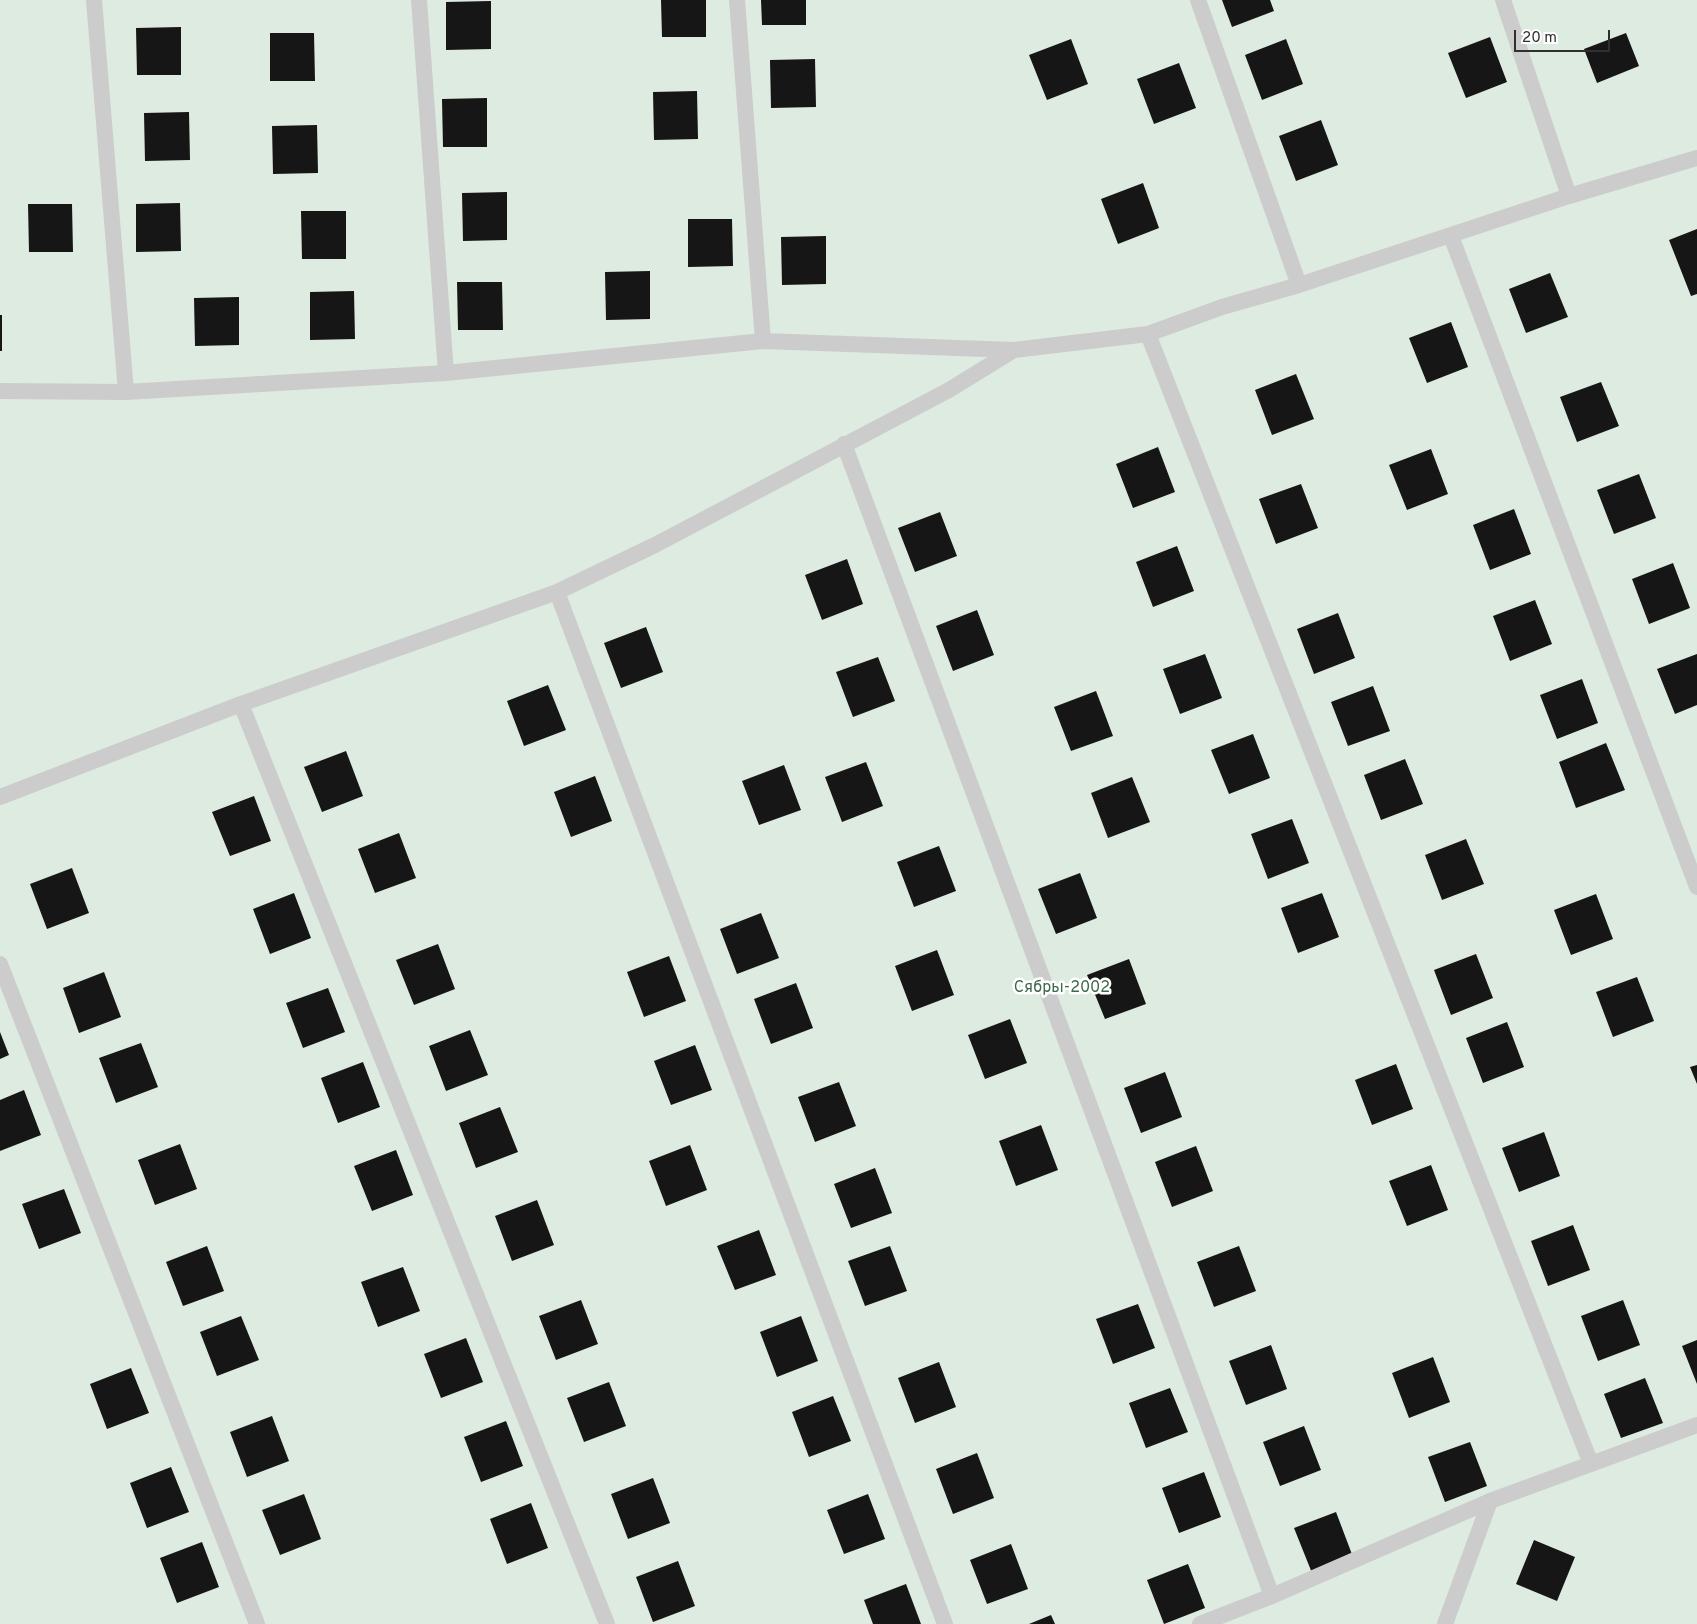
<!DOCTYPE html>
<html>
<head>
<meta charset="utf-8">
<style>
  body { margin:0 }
  #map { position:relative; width:1697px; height:1624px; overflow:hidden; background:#fff; font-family:Overpass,sans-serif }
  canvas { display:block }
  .scale { position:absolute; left:1514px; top:30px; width:96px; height:22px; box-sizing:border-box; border:2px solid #2f2f2f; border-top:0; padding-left:6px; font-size:15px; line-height:18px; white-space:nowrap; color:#2f2f2f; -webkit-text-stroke:4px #fff; paint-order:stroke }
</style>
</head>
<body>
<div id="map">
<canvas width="1697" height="1624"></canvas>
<div class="scale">20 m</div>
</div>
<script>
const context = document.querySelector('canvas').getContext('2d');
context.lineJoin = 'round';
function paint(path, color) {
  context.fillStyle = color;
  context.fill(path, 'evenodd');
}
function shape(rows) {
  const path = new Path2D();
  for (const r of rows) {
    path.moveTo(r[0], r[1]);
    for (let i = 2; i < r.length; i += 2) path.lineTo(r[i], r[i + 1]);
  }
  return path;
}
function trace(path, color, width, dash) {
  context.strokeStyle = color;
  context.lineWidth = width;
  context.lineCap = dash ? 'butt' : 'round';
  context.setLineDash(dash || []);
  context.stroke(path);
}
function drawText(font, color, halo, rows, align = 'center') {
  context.font = font + ' Overpass,sans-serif';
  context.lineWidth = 5;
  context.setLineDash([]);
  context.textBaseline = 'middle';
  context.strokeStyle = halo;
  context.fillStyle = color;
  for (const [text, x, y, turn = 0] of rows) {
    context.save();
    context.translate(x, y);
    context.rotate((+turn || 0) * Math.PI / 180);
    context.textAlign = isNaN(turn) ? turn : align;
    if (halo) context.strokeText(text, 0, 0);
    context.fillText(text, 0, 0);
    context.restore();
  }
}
const green = shape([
  [0,0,1697,0,1697,1624,0,1624]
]);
const building = shape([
  [661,0,706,0,706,37,662,37],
  [761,0,806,0,806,25,762,25],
  [1222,0,1270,0,1274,11,1232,27],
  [491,1,491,49,446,50,446,2],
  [181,27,181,75,137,75,136,28],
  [270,33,314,33,315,81,270,81],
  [1626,33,1639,66,1597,83,1584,49],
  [1490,37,1507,82,1466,98,1448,53],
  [1071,39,1088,84,1047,100,1029,55],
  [1286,39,1303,84,1262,100,1245,55],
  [815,59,816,107,771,108,770,60],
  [1179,63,1196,108,1154,124,1137,79],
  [697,91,698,139,654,140,653,92],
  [487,98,487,147,443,147,442,99],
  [189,112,190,160,145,161,144,113],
  [1321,120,1338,165,1296,181,1279,136],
  [317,125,318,173,273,174,272,126],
  [1143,183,1159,228,1118,244,1101,199],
  [507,192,507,240,463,241,462,193],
  [180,203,181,251,136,252,136,204],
  [28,204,72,204,73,252,29,252],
  [301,211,346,211,346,259,302,259],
  [688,219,732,219,733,266,688,267],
  [1697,229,1697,294,1691,296,1669,240],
  [826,236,826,284,782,285,781,237],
  [650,271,650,319,606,320,605,272],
  [1550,273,1568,317,1526,333,1509,289],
  [457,282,502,282,503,330,458,330],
  [354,291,355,339,310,340,310,292],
  [239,297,239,345,195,346,194,298],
  [0,315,2,315,2,351,0,351],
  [1451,322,1468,367,1427,383,1409,338],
  [1296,374,1314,419,1272,435,1255,390],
  [1601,382,1619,426,1577,442,1560,397],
  [1158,447,1175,492,1133,508,1116,464],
  [1431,449,1448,494,1407,510,1389,465],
  [1639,474,1656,518,1614,534,1597,490],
  [1301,484,1318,528,1276,544,1259,499],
  [1514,509,1531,554,1490,570,1473,525],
  [940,512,957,556,915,572,898,528],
  [1177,546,1194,591,1153,607,1136,562],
  [847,559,863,604,822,620,805,575],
  [1673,563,1690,608,1649,624,1632,579],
  [1535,600,1552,644,1510,661,1493,616],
  [977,610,994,655,953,671,936,626],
  [1338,613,1355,658,1314,674,1297,629],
  [646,627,663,672,621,688,604,643],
  [1205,654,1222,698,1180,714,1163,669],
  [1697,654,1697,705,1675,714,1657,669],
  [878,657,895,701,853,717,836,672],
  [1582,679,1598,723,1557,739,1540,695],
  [548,685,566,730,524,746,507,701],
  [1373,686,1390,731,1348,746,1331,702],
  [1096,691,1113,736,1071,751,1054,707],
  [1253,734,1270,778,1229,794,1211,750],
  [1606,743,1625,790,1576,808,1559,762],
  [346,751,363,796,322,812,304,767],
  [1405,759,1423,804,1381,820,1364,775],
  [866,762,883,806,842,822,825,777],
  [784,765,801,810,759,825,742,781],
  [595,776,612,821,571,837,554,792],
  [1132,777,1150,822,1108,838,1091,793],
  [254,796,271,841,230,856,212,812],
  [1292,819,1309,863,1268,879,1251,834],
  [399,833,416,878,375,893,358,849],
  [1466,839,1484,884,1442,900,1425,855],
  [939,846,956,891,914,907,897,862],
  [72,868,89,913,47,929,30,884],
  [1080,873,1097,918,1056,934,1038,889],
  [294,893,311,938,270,954,253,909],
  [1322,893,1339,937,1298,953,1281,908],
  [1596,894,1613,939,1571,955,1554,910],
  [761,913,779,958,737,974,720,929],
  [438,944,455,989,414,1005,396,960],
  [937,950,954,995,912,1011,895,966],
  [1476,954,1493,998,1451,1015,1434,970],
  [669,956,686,1001,644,1017,627,972],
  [1129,959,1146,1004,1105,1019,1087,975],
  [104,972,121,1017,79,1033,63,988],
  [1637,977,1654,1021,1613,1037,1596,992],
  [796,983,813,1028,771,1044,754,999],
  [328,988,345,1032,303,1048,286,1003],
  [1010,1019,1027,1063,985,1079,968,1035],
  [1507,1022,1524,1067,1483,1083,1466,1038],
  [470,1030,488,1075,446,1091,429,1046],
  [0,1032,9,1055,0,1059],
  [141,1043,158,1087,116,1103,99,1058],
  [695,1045,712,1090,671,1105,654,1061],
  [363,1062,380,1107,338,1123,321,1078],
  [1396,1064,1413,1109,1372,1125,1355,1080],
  [1697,1065,1697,1084,1690,1067],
  [1165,1072,1182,1117,1141,1133,1124,1088],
  [839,1082,856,1126,815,1142,798,1097],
  [24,1090,41,1135,0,1151,0,1100],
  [500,1107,518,1152,476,1168,459,1123],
  [1041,1125,1058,1170,1016,1186,999,1141],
  [1544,1132,1560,1176,1519,1192,1502,1148],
  [180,1144,197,1189,155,1205,138,1160],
  [690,1145,707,1190,666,1206,649,1161],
  [1196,1146,1213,1191,1172,1207,1155,1162],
  [396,1150,413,1195,372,1211,354,1166],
  [1431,1165,1448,1210,1407,1226,1389,1181],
  [875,1168,892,1213,851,1228,834,1184],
  [64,1189,81,1233,39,1249,22,1204],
  [537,1200,554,1245,512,1261,495,1216],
  [1573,1225,1590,1270,1548,1286,1531,1241],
  [759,1230,776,1275,735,1290,717,1246],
  [207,1246,224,1291,183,1306,166,1262],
  [890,1246,907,1291,865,1306,848,1261],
  [1239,1246,1256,1291,1214,1307,1197,1262],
  [403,1267,420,1311,378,1327,361,1282],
  [581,1300,598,1344,556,1360,539,1316],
  [1623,1300,1640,1345,1598,1361,1581,1316],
  [1138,1304,1155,1348,1113,1364,1096,1319],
  [241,1316,259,1360,217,1376,200,1332],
  [801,1316,818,1361,777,1377,760,1332],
  [466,1338,483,1382,441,1398,424,1354],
  [1697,1340,1697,1384,1682,1346],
  [1271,1345,1287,1389,1246,1405,1229,1361],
  [1433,1357,1450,1402,1409,1418,1392,1373],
  [939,1362,956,1407,915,1423,898,1378],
  [131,1368,149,1413,107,1429,90,1384],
  [1645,1378,1663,1423,1621,1438,1604,1394],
  [609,1382,626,1426,584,1442,567,1398],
  [1170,1388,1188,1432,1146,1448,1129,1403],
  [833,1396,851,1441,809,1457,792,1412],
  [272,1416,289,1461,247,1477,230,1432],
  [506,1421,523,1466,481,1482,464,1437],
  [1304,1426,1321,1470,1280,1486,1263,1442],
  [1470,1442,1487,1486,1445,1502,1428,1457],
  [977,1453,994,1498,953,1514,936,1469],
  [171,1467,189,1512,147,1528,130,1483],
  [1204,1472,1221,1517,1179,1533,1162,1488],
  [653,1478,670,1523,628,1539,611,1494],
  [304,1494,321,1539,280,1555,262,1510],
  [868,1494,885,1539,844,1554,827,1510],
  [531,1503,548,1548,507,1564,490,1519],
  [1336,1512,1353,1557,1312,1573,1294,1528],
  [1534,1540,1575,1557,1557,1601,1516,1584],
  [202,1542,219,1587,177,1603,160,1558],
  [1011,1544,1028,1589,987,1604,970,1560],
  [678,1561,695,1606,653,1622,636,1577],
  [1188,1564,1205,1608,1164,1624,1147,1580],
  [906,1584,921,1624,873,1624,864,1600],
  [1051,1615,1055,1624,1029,1624]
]);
const lane = shape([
  [94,0,126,392],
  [419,0,446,373],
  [737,0,763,341],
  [1198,0,1299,285],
  [1503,0,1569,196],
  [1451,236,1697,887],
  [1148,334,1591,1464],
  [0,391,126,392,446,373,763,341,1014,350,1148,334,1222,307,1299,285,1569,196,1697,158],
  [844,444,1272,1596],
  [557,592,945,1624],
  [241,704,607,1624],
  [0,797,241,704,557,592,655,545,949,390,1014,350],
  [0,964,257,1624],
  [1200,1624,1272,1596,1490,1501,1697,1425],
  [1445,1624,1490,1501]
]);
const parkNames = [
  ["Сябры-2002",1062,989]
];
paint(green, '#ddebe1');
paint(building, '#161616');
trace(lane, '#ccc', 16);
drawText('16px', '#3e694c', '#fff', parkNames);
</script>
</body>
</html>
